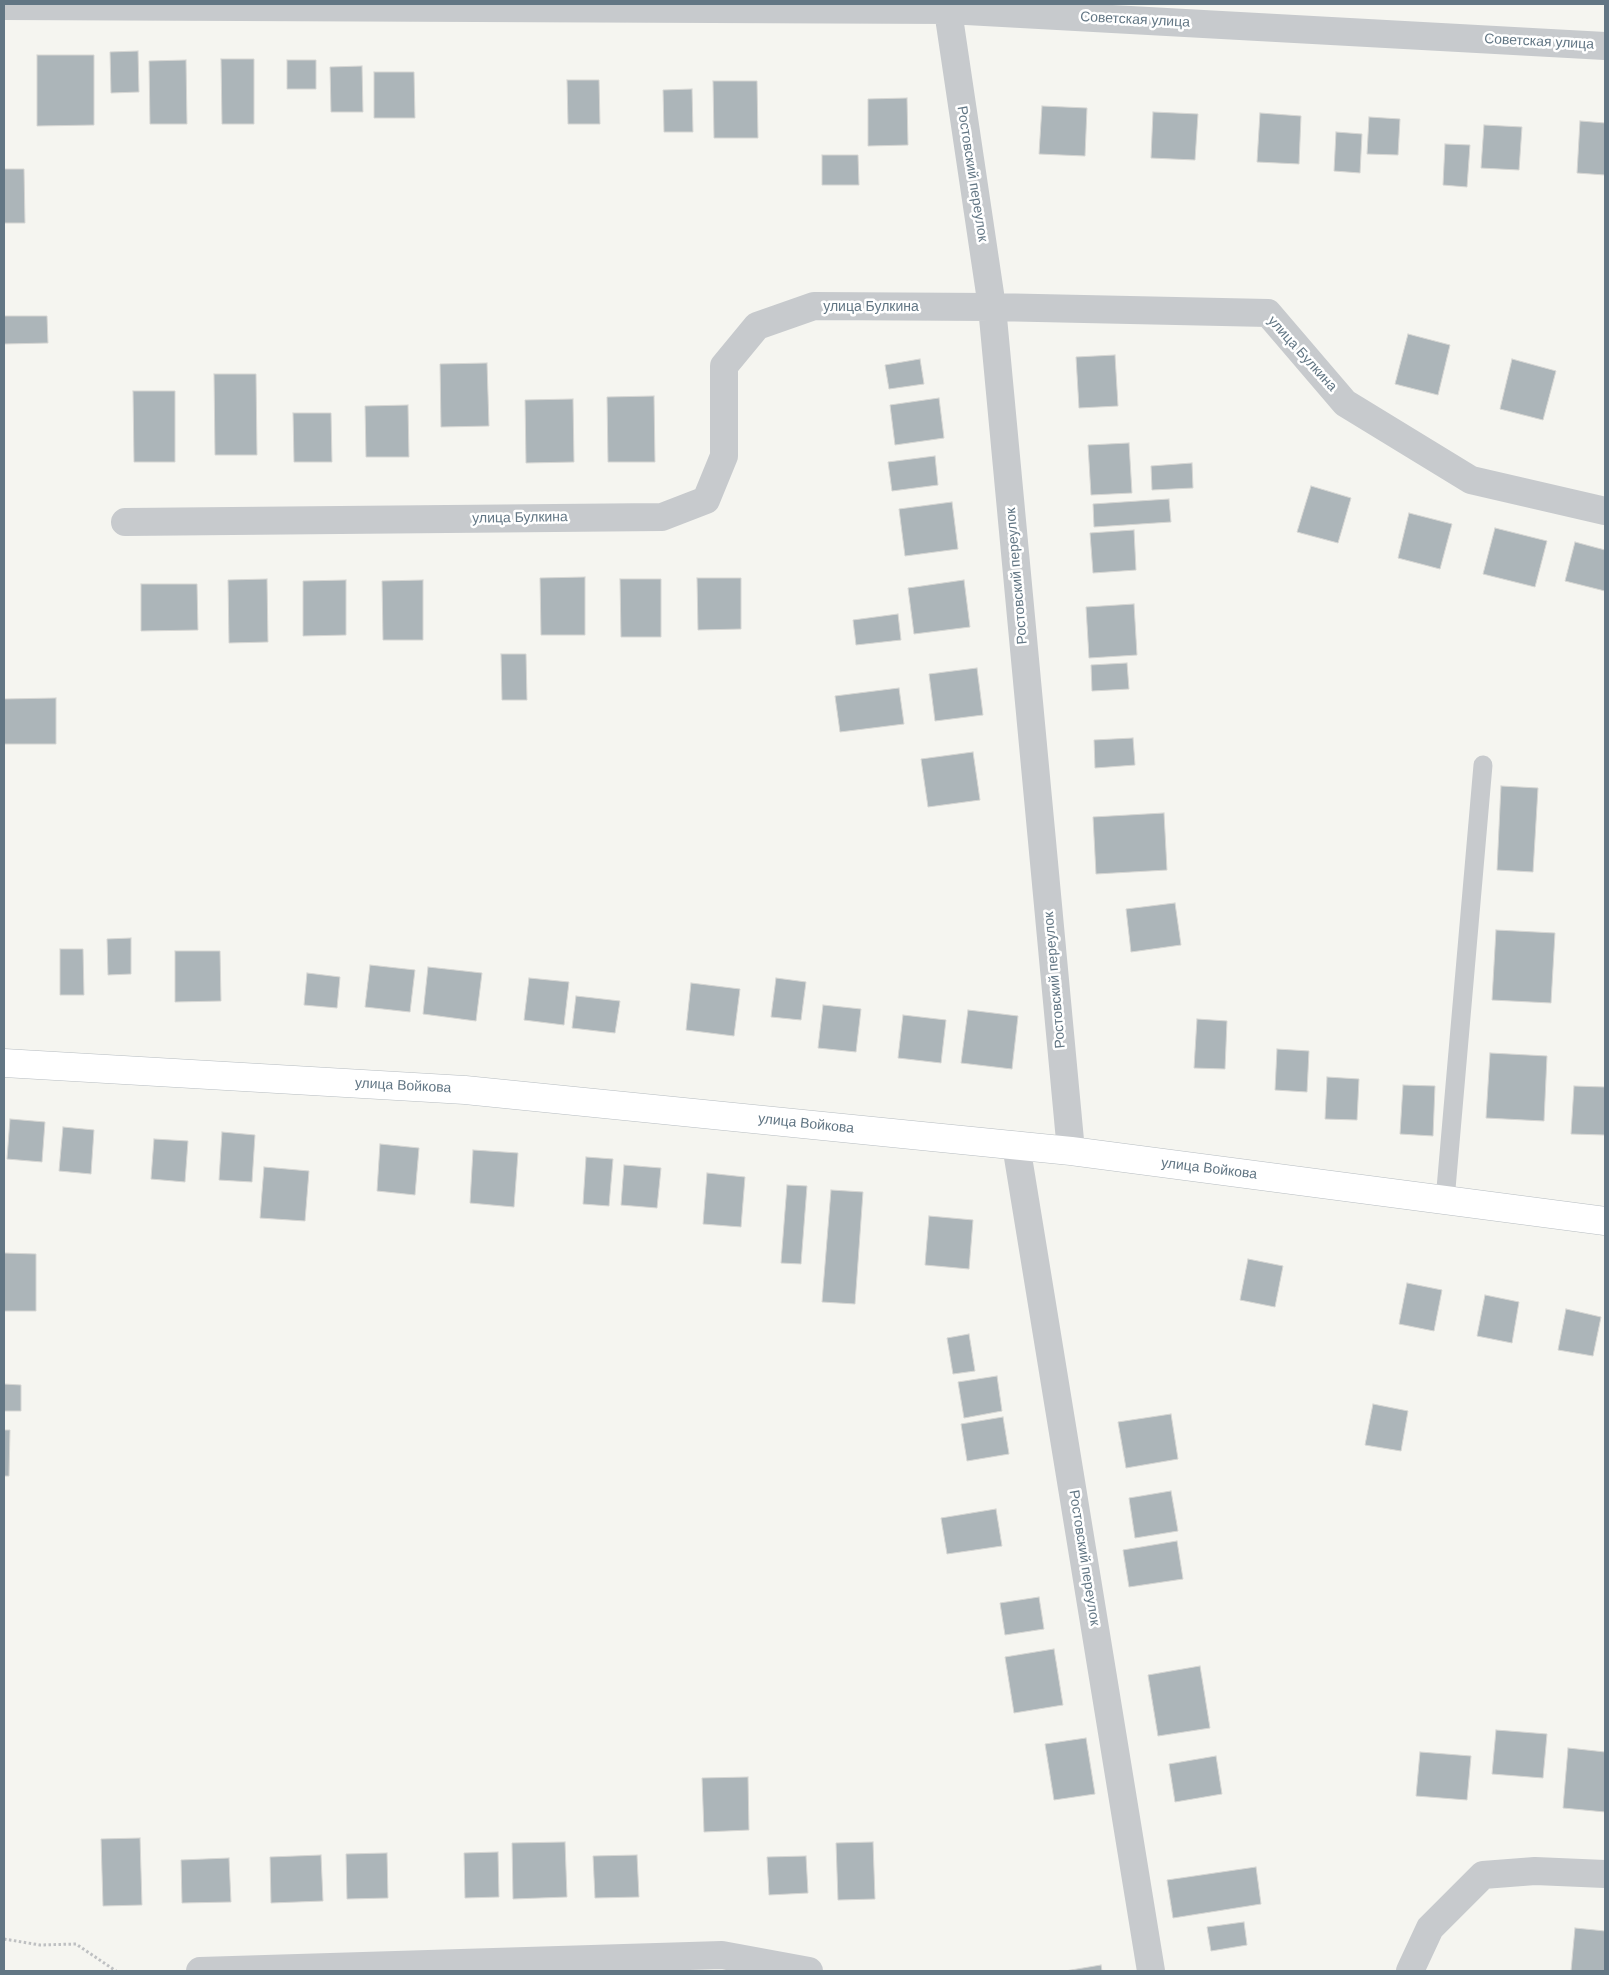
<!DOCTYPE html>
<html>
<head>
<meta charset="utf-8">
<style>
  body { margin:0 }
  #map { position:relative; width:1609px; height:1975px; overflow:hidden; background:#f5f5f0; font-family:Helvetica,sans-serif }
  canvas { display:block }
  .frame { position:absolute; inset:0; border:5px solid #627684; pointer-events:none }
</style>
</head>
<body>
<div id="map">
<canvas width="1609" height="1975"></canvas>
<div class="frame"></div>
</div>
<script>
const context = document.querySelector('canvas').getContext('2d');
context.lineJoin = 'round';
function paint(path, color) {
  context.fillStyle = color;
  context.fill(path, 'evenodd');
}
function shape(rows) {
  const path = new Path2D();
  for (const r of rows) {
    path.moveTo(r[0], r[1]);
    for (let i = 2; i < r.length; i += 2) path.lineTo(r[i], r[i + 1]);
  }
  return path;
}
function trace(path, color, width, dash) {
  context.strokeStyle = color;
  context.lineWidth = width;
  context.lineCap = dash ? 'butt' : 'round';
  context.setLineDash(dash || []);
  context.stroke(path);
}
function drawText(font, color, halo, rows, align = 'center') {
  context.font = font + ' Helvetica,sans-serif';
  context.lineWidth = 5;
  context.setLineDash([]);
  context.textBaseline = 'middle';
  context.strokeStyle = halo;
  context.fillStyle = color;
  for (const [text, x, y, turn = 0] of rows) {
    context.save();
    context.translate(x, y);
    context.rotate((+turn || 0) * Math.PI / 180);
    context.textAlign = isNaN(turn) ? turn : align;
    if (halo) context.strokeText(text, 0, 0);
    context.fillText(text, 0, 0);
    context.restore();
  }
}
const building = shape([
  [138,51,139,92,111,93,110,52,138,51],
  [37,55,94,55,94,125,37,126,37,55],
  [221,59,254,59,254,124,222,124,221,59],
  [186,60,187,124,150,124,149,61,186,60],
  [287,60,316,60,316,89,287,89,287,60],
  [362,66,363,112,331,112,330,67,362,66],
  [374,72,414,72,415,118,374,118,374,72],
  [567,80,599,80,600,124,568,124,567,80],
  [713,81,757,81,758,138,714,138,713,81],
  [692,89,693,132,664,132,663,90,692,89],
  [907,98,908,145,868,146,868,99,907,98],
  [1042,106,1087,108,1085,156,1039,154,1042,106],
  [1153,112,1198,114,1195,160,1151,158,1153,112],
  [1260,113,1301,116,1299,164,1257,162,1260,113],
  [1369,117,1400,119,1398,155,1367,154,1369,117],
  [1580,121,1605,123,1605,175,1577,173,1580,121],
  [1484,125,1522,127,1519,170,1481,168,1484,125],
  [1336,132,1362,134,1360,173,1334,171,1336,132],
  [1445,144,1470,145,1467,187,1443,185,1445,144],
  [822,155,858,155,859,185,822,185,822,155],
  [4,169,24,169,25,223,4,223,4,169],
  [4,316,47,316,48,343,4,344,4,316],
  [1408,334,1450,345,1438,395,1395,384,1408,334],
  [1115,355,1118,406,1079,408,1076,357,1115,355],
  [920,359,924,384,889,389,885,365,920,359],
  [1512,359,1556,371,1543,420,1500,409,1512,359],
  [487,363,489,426,441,427,440,364,487,363],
  [214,374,256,374,257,455,215,455,214,374],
  [133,391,175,391,175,462,134,462,133,391],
  [654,396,655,462,608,462,607,397,654,396],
  [939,398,944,438,895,445,890,405,939,398],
  [573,399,574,462,526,463,525,400,573,399],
  [408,405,409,457,366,457,365,406,408,405],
  [293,413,331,413,332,462,294,462,293,413],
  [1129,443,1132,493,1091,495,1088,445,1129,443],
  [935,456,938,485,892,491,888,462,935,456],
  [1192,463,1193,488,1152,490,1151,466,1192,463],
  [1311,486,1351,498,1338,543,1297,532,1311,486],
  [1169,499,1171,522,1094,527,1093,504,1169,499],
  [952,502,958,549,905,556,899,509,952,502],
  [1409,513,1452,524,1440,569,1398,558,1409,513],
  [1495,528,1547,541,1535,587,1483,574,1495,528],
  [1134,530,1136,570,1093,573,1090,533,1134,530],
  [1575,542,1605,550,1605,591,1565,581,1575,542],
  [585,577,585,635,541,635,540,578,585,577],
  [697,578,741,578,741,629,698,630,697,578],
  [267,579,268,642,229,643,228,580,267,579],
  [620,579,661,579,661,637,621,637,620,579],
  [346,580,346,635,303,636,303,581,346,580],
  [423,580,423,640,383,640,382,581,423,580],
  [964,580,970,627,914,634,908,588,964,580],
  [141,584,197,584,198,630,141,631,141,584],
  [1134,604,1137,655,1089,658,1086,607,1134,604],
  [898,614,901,640,856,645,853,620,898,614],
  [501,654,526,654,527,700,502,700,501,654],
  [1127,663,1129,689,1092,691,1091,665,1127,663],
  [977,668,983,715,935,721,929,674,977,668],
  [899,688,904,724,840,732,835,696,899,688],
  [56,698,56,744,4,744,4,699,56,698],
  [1133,738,1135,765,1095,768,1094,740,1133,738],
  [973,752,980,800,928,807,921,759,973,752],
  [1501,786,1538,788,1533,872,1497,870,1501,786],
  [1164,813,1167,870,1096,874,1093,817,1164,813],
  [1175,903,1181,945,1131,952,1126,909,1175,903],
  [1496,930,1555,933,1551,1003,1492,1000,1496,930],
  [131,938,131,974,108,975,107,939,131,938],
  [60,949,83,949,84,995,60,995,60,949],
  [175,951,220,951,221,1001,175,1002,175,951],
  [370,965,415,970,410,1012,365,1007,370,965],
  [428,967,482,973,476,1021,423,1014,428,967],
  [307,973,340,977,337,1008,304,1005,307,973],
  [529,978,569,982,564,1025,524,1020,529,978],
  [776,978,806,982,801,1020,771,1017,776,978],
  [691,983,740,989,734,1036,686,1030,691,983],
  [576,996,620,1001,615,1033,572,1028,576,996],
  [823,1005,861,1009,856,1052,818,1048,823,1005],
  [968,1010,1018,1016,1012,1069,961,1063,968,1010],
  [903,1015,946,1020,941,1063,898,1058,903,1015],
  [1197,1019,1227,1021,1225,1069,1194,1068,1197,1019],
  [1277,1049,1309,1051,1307,1092,1275,1090,1277,1049],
  [1490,1053,1547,1056,1544,1121,1486,1118,1490,1053],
  [1327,1077,1359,1079,1357,1120,1325,1119,1327,1077],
  [1403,1085,1435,1086,1433,1136,1400,1134,1403,1085],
  [1574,1086,1605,1087,1605,1135,1571,1134,1574,1086],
  [10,1119,45,1122,42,1162,7,1159,10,1119],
  [63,1127,94,1130,91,1174,59,1171,63,1127],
  [222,1132,255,1135,252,1182,219,1180,222,1132],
  [154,1139,188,1141,185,1182,151,1179,154,1139],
  [380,1144,419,1148,415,1195,377,1191,380,1144],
  [473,1150,518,1153,514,1207,470,1203,473,1150],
  [586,1157,613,1159,609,1206,583,1204,586,1157],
  [624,1165,661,1168,657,1208,621,1205,624,1165],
  [264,1167,309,1171,305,1221,260,1218,264,1167],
  [707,1173,745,1177,741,1227,703,1224,707,1173],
  [787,1185,807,1186,801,1264,781,1263,787,1185],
  [831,1190,863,1192,855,1304,822,1302,831,1190],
  [929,1216,973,1220,969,1269,925,1265,929,1216],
  [4,1253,36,1254,36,1311,4,1311,4,1253],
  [1248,1259,1283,1266,1275,1307,1240,1300,1248,1259],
  [1407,1283,1442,1290,1434,1331,1399,1324,1407,1283],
  [1485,1295,1519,1302,1512,1343,1477,1336,1485,1295],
  [1566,1309,1601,1317,1593,1356,1558,1350,1566,1309],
  [969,1334,975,1371,953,1374,947,1338,969,1334],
  [997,1376,1002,1411,964,1418,958,1382,997,1376],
  [4,1384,21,1385,21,1411,4,1411,4,1384],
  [1373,1404,1408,1411,1401,1451,1365,1445,1373,1404],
  [1171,1414,1178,1459,1126,1468,1118,1422,1171,1414],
  [1003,1417,1009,1454,967,1461,961,1424,1003,1417],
  [4,1430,10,1430,9,1476,4,1476,4,1430],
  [1171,1491,1178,1531,1135,1538,1129,1498,1171,1491],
  [996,1509,1002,1546,947,1554,941,1518,996,1509],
  [1177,1541,1183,1579,1129,1587,1123,1550,1177,1541],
  [1039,1597,1044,1629,1005,1635,1000,1603,1039,1597],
  [1054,1649,1063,1705,1014,1713,1005,1657,1054,1649],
  [1200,1666,1210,1728,1158,1736,1148,1675,1200,1666],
  [1496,1730,1547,1734,1543,1778,1492,1774,1496,1730],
  [1086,1738,1095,1794,1054,1800,1045,1744,1086,1738],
  [1568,1748,1605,1752,1605,1812,1563,1808,1568,1748],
  [1420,1752,1471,1756,1467,1800,1416,1796,1420,1752],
  [1216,1756,1222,1794,1175,1802,1169,1764,1216,1756],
  [748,1777,749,1830,704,1832,702,1778,748,1777],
  [140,1838,142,1905,103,1906,101,1839,140,1838],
  [565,1842,567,1897,513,1899,512,1843,565,1842],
  [873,1842,875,1899,838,1900,836,1843,873,1842],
  [498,1852,499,1897,465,1898,464,1853,498,1852],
  [387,1853,388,1898,347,1899,346,1854,387,1853],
  [321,1855,323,1901,271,1903,270,1857,321,1855],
  [637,1855,639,1897,595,1898,593,1856,637,1855],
  [806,1856,808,1893,769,1895,767,1857,806,1856],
  [229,1858,231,1902,182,1903,181,1860,229,1858],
  [1256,1867,1261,1904,1173,1918,1167,1880,1256,1867],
  [1244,1922,1247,1945,1211,1951,1207,1927,1244,1922],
  [1575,1928,1605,1931,1605,1971,1571,1971,1575,1928],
  [1101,1965,1102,1971,1065,1971,1101,1965]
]);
const path = shape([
  [4,1939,40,1945,76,1944,116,1971]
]);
const service = shape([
  [1445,1200,1483,765]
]);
const minor = shape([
  [947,4,992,307,1071,1151],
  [4,6,948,10,1605,46],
  [125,522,662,517,706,500,724,456,724,366,757,326,814,306,992,307,1268,313,1345,403,1471,480,1605,511],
  [1016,1145,1151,1971],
  [200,1971,722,1955,809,1971],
  [1410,1971,1430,1928,1483,1875,1535,1871,1605,1874]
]);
const secondary = shape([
  [4,1063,465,1090,1071,1151,1605,1221]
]);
const streetNames = [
  ["Советская улица",1135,20,3],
  ["Советская улица",1539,42,3],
  ["Ростовский переулок",972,174,81],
  ["улица Булкина",871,307],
  ["улица Булкина",1302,354,48],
  ["улица Булкина",520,518,-1],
  ["Ростовский переулок",1017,576,-95],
  ["Ростовский переулок",1055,980,-95],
  ["улица Войкова",403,1086,3],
  ["улица Войкова",806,1124,6],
  ["улица Войкова",1209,1169,7],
  ["Ростовский переулок",1084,1558,81]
];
paint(building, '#acb5b9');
trace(building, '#d6d6d3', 1);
trace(secondary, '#b6bcc0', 29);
trace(path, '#bec0c2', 3, [2.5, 2.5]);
trace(service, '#c7cacd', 19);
trace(minor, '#c7cacd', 28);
trace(secondary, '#fff', 28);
drawText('14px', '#627684', '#fff', streetNames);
</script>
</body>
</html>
